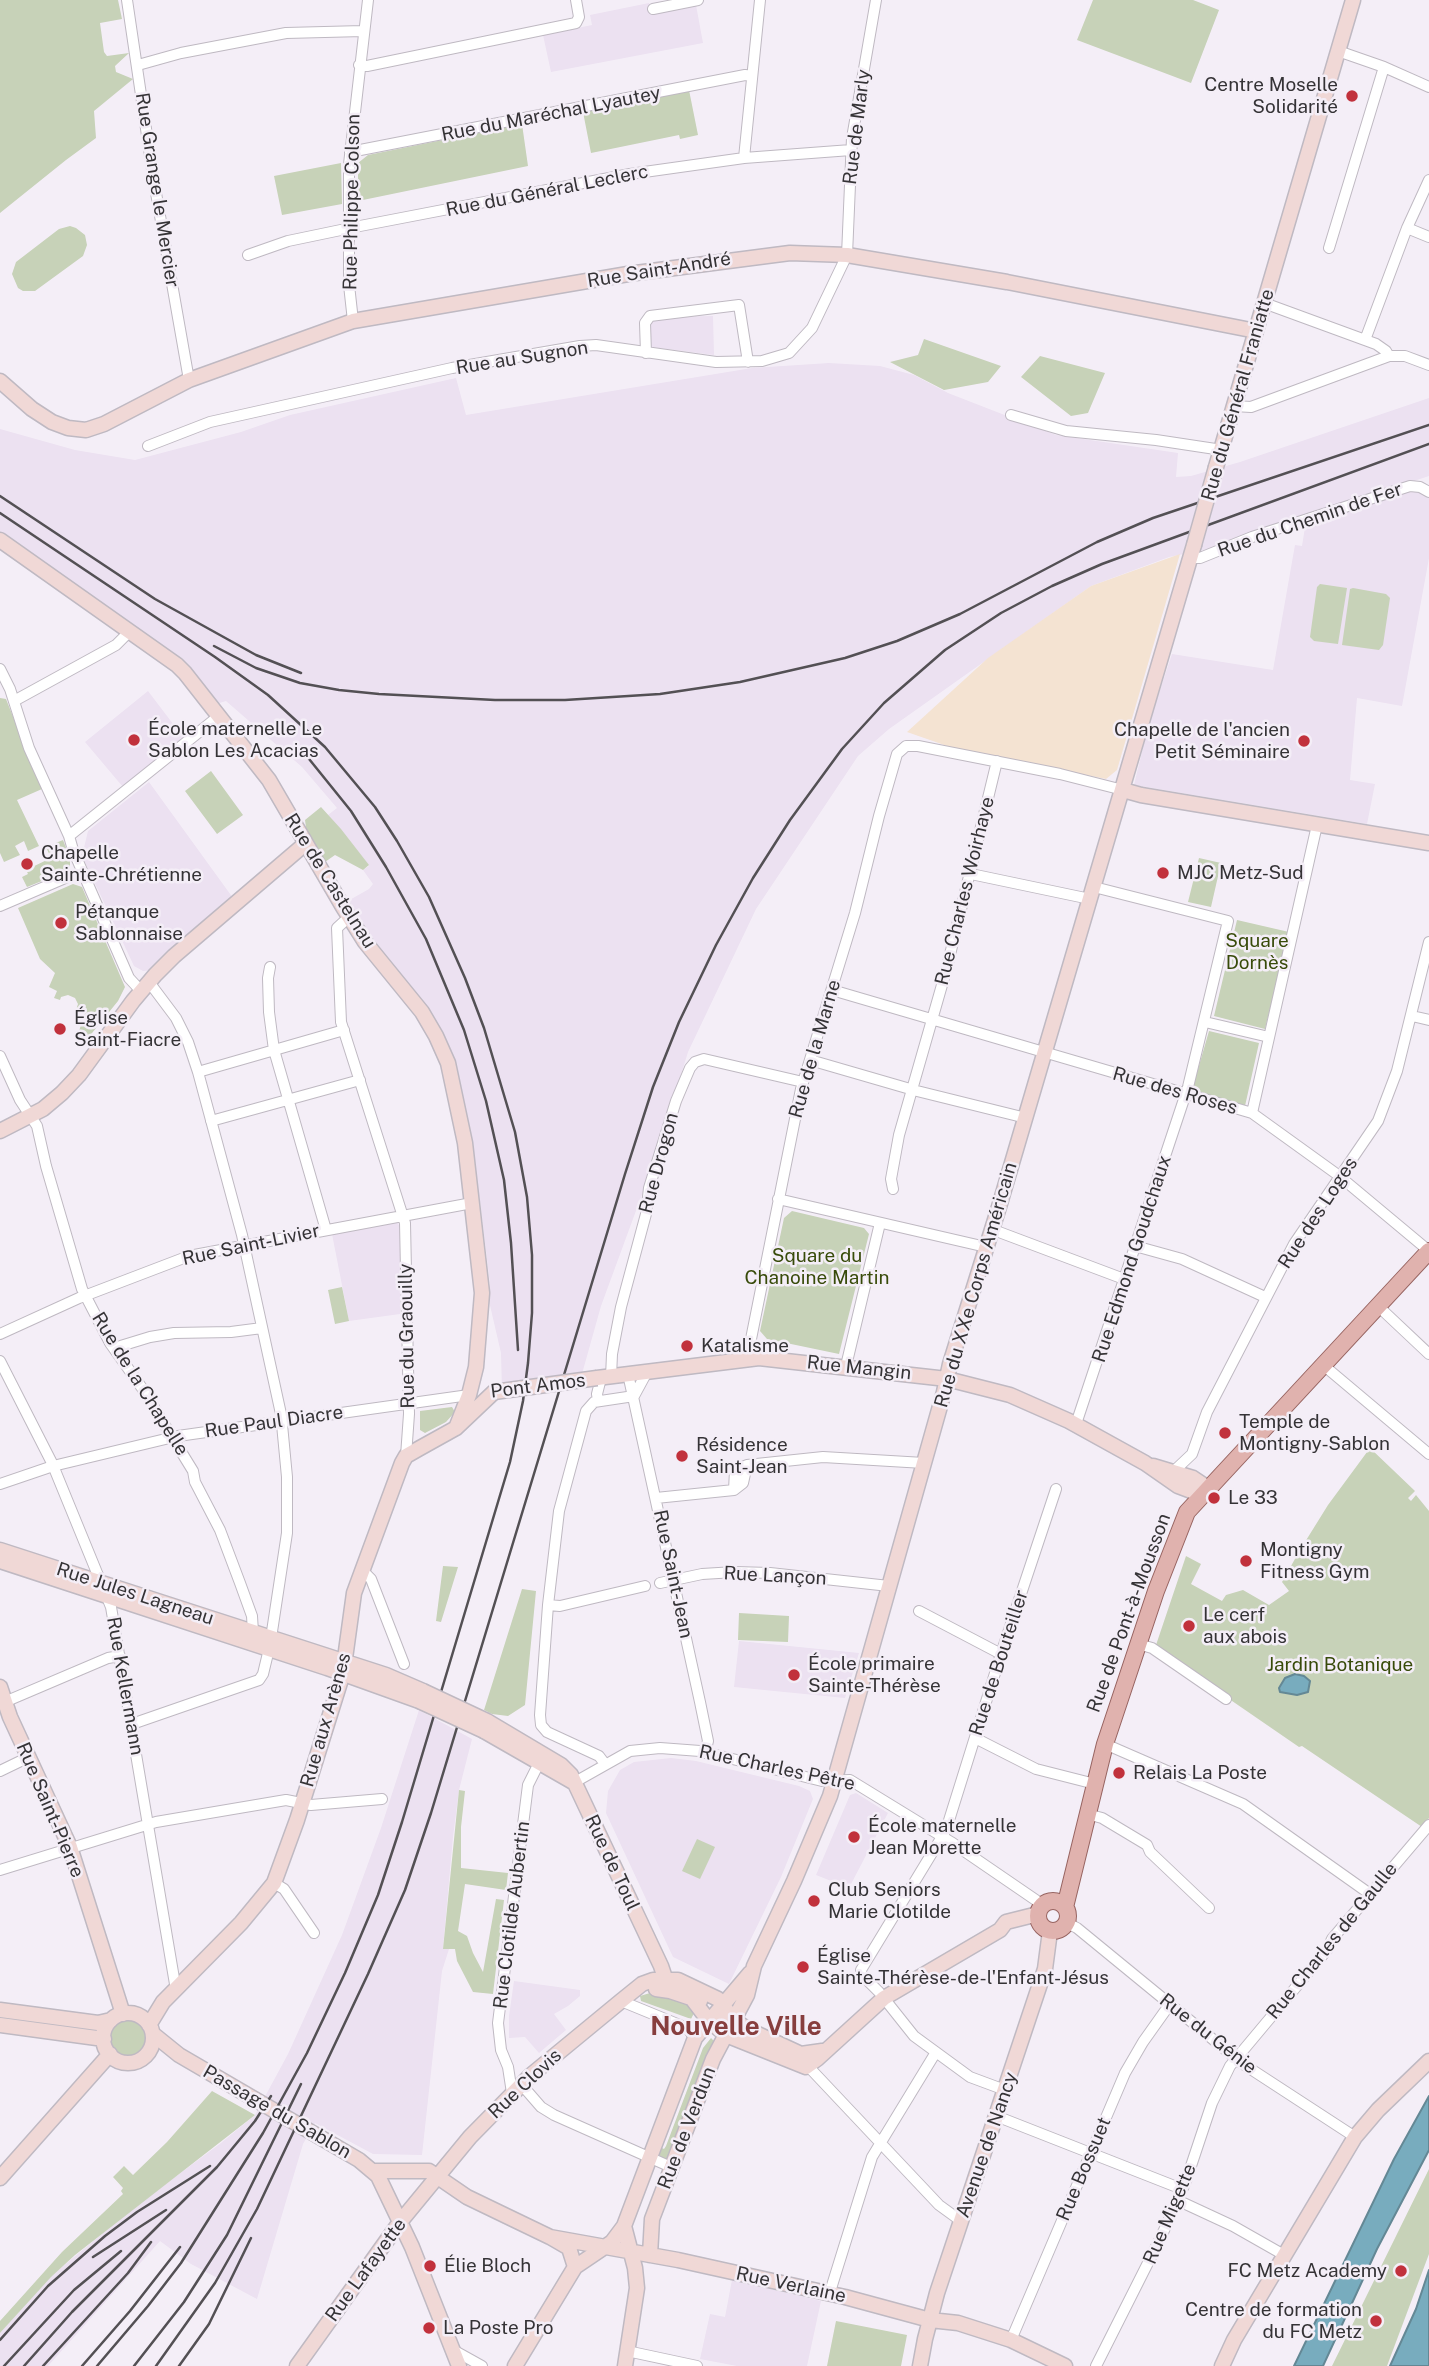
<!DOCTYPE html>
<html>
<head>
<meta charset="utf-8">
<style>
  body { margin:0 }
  canvas { display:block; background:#f4eef7 }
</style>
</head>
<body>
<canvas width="1429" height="2366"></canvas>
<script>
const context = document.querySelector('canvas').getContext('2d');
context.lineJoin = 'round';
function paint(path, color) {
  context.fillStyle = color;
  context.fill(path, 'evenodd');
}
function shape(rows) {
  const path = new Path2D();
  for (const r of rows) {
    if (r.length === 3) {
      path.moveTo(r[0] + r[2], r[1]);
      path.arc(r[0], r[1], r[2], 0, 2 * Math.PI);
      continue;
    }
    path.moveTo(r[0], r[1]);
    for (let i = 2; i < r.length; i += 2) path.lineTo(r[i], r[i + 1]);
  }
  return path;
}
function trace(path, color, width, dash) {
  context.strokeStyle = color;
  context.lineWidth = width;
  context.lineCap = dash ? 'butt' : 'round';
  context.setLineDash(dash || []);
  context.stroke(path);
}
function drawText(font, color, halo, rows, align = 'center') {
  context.font = font + ' "Public Sans",sans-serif';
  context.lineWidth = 5;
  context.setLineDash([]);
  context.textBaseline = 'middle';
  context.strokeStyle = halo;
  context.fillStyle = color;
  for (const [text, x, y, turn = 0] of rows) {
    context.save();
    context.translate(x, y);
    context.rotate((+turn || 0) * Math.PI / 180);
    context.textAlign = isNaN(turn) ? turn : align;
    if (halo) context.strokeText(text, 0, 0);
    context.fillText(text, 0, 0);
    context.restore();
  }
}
const built = shape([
  [649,3,652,14,696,5,703,43,551,72,543,35,592,25,590,15],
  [713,316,714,355,651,347,650,317],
  [829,363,880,366,914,375,948,393,1056,435,1178,453,1176,477,1191,476,1240,462,1429,398,1429,476,1208,549,1169,557,1091,586,889,729,858,756,756,909,688,1052,655,1159,601,1306,580,1381,502,1391,501,1353,489,1301,490,1284,480,1201,469,1134,440,1032,370,939,346,902,369,889,373,884,363,870,369,866,328,815,337,808,302,767,226,701,216,704,0,534,0,429,75,450,135,460,241,432,290,415,456,378,466,415,752,368],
  [1410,487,1429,496,1429,558,1402,706,1357,698,1350,780,1375,784,1367,824,1134,785,1149,723,1172,654,1273,670,1295,545,1302,546,1306,521],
  [148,691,183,737,123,787,85,742],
  [149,782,233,898,153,970,143,971,134,966,82,856,88,831],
  [396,1222,400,1226,400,1314,349,1321,332,1234],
  [739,1641,859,1653,845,1698,734,1687],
  [419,1710,472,1739,459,1790,453,1837,443,1948,449,1949,442,1971,422,2155,373,2154,315,2123,303,2144,257,2299,191,2264,160,2241,48,2366,0,2366,0,2333,51,2276,136,2206,221,2143,255,2115,288,2054,342,1935,381,1828],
  [671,1758,696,1761,799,1786,810,1791,813,1799,781,1877,729,1984,673,1957,606,1813,608,1791,620,1770,634,1762],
  [856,1793,888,1813,849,1888,816,1875,850,1795],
  [514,1981,580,1990,580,1996,568,2006,554,2014,566,2030,539,2053,525,2037,509,2038,509,2016],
  [732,2280,821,2301,807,2366,737,2366,700,2359,710,2314,725,2317]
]);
const industrial = shape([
  [1180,554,1117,770,1106,779,950,747,907,732,988,658,1091,586]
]);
const green = shape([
  [0,0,118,0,122,19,100,23,104,52,107,56,129,53,115,66,116,72,133,79,94,111,96,138,66,160,0,213],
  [1093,0,1193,0,1219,10,1191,83,1077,40],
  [689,90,698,135,680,139,679,135,591,153,583,112],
  [522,124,528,166,358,201,358,163,368,155],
  [341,163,342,204,282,215,274,176],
  [70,226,76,228,85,235,87,245,83,256,35,291,23,291,18,288,12,274,16,262,59,229],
  [924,339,1001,366,988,382,944,390,890,362,918,355],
  [1040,356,1105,373,1088,413,1071,416,1021,377],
  [1320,584,1347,588,1338,644,1314,641,1310,637,1317,587],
  [1353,588,1386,594,1390,598,1383,645,1379,650,1342,645,1350,589],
  [0,698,6,699,42,789,17,800,39,846,28,851,24,841,15,846,20,855,4,862,0,853],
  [211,771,243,815,217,834,185,791],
  [321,807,341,829,369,865,363,870,335,855,325,862,308,842,305,820],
  [63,840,70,858,70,866,64,872,27,887,22,877,28,874,26,870,51,858,46,847],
  [1199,858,1221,863,1211,907,1188,902],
  [73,884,82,887,125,987,118,1001,88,1038,79,1031,81,1025,77,1021,80,1015,75,1013,78,1004,75,998,68,995,61,997,60,1000,54,998,57,991,49,987,55,973,40,959,18,908],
  [1237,920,1289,932,1265,1029,1214,1016],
  [1209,1031,1259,1043,1245,1106,1192,1090],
  [792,1211,864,1228,869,1234,839,1354,767,1339,760,1331,784,1218],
  [342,1287,349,1321,335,1324,328,1290],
  [452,1407,455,1412,446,1422,425,1433,420,1430,420,1411],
  [1370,1448,1415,1491,1408,1498,1411,1501,1416,1495,1429,1511,1429,1818,1422,1827,1302,1746,1299,1747,1155,1648,1186,1556,1201,1564,1191,1584,1222,1601,1226,1595,1243,1590,1269,1605,1289,1591,1282,1582,1300,1550,1328,1505],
  [443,1566,458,1567,441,1622,436,1621],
  [522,1589,536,1591,525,1705,508,1716,492,1714,484,1710],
  [739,1613,789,1616,788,1642,738,1640],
  [459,1790,465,1791,461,1827,461,1868,508,1873,506,1890,465,1884,458,1931,467,1936,473,1953,483,1972,496,1899,504,1900,493,1994,473,1992,457,1961,455,1949,443,1949],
  [697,1839,715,1847,700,1879,682,1871],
  [650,1993,658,1993,692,2005,698,2012,694,2013,691,2019,641,2001,640,1996],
  [128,2038,18],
  [711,2038,714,2041,666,2162,659,2155,662,2148,664,2149,666,2146,703,2048],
  [212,2091,255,2115,75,2255,51,2277,0,2333,0,2321,62,2252,123,2194,121,2191,123,2188,113,2177,124,2166,133,2175,167,2142],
  [1429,2169,1429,2254,1387,2366,1332,2366],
  [836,2321,907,2335,901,2366,827,2366]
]);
const water = shape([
  [1295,1674,1304,1676,1310,1681,1308,1692,1297,1695,1280,1692,1279,1688,1285,1678,1295,1674],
  [1429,2096,1429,2150,1377,2249,1323,2366,1294,2366,1394,2159,1429,2096],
  [1429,2270,1429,2366,1390,2366,1416,2309,1429,2270]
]);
const street = shape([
  [127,0,153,176,189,380],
  [653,9,698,0],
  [1338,51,1384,67,1429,87],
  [138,65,181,53,286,33,363,31],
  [359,65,367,66,576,23,579,17,576,0],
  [350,152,745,75,752,76],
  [744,158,760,0],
  [1407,228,1429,237],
  [1329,248,1384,67],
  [248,255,288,241,360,226,630,174,744,158,851,150],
  [1264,303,1376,344,1386,351,1389,356],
  [353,321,349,285,349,164,368,0],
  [1365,340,1407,228,1429,180],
  [646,353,645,323,650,316,739,305,748,362],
  [1234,406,1251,407,1389,356,1405,356,1429,365],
  [1011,415,1066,431,1156,440,1222,450],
  [148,446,210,422,452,368,580,346,596,345,716,362,762,361,789,353,812,328,847,255,852,138,876,0],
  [1190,558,1200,558,1252,537,1410,486,1420,487,1429,492],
  [0,669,10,689,29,748,69,836,73,850,129,978,141,991],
  [14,701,116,645,130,631],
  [69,836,219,716],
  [971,874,1090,899],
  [0,906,70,876,83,874],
  [349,917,337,928,341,1022,405,1223,409,1414,406,1456],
  [270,967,268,978,269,1012,274,1050,326,1230],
  [149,982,176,1018,188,1042,198,1072,242,1235,281,1414,287,1477,287,1533,271,1638],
  [832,990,1252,1113,1338,1175,1429,1251],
  [1412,1016,1429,1020],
  [1205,1022,1269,1037],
  [0,1056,20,1100,37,1126,46,1166,82,1289,110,1343,142,1388,193,1471,195,1482,220,1530,240,1583,252,1616,253,1632],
  [810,1060,917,1091,1026,1118],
  [198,1072,344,1030],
  [1252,1113,1317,825],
  [211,1121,360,1080],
  [893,1189,891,1179,899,1135,946,971,997,761],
  [778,1199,986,1247],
  [991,1229,1124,1279],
  [1135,1246,1182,1259,1265,1297],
  [1378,1306,1429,1354],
  [0,1334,79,1298,189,1256,472,1203],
  [114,1348,150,1337,174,1333,231,1332,262,1328],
  [747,1359,801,1089,855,913,879,816,897,754,906,746,918,746,1060,774,1123,790],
  [0,1361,52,1463,111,1607,176,1990],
  [1322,1364,1429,1454],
  [846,1366,880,1223],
  [628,1374,700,1702,708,1741,705,1753],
  [611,1377,612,1354,621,1307,646,1214,649,1188,676,1101,690,1068,695,1062,704,1059,803,1082],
  [634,1396,647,1372],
  [598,1401,597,1394,601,1378],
  [1076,1424,1188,1087,1228,921,1094,887],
  [747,1465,743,1483,734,1490,735,1470,747,1465,823,1457,924,1463],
  [1174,1471,1192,1454,1207,1412,1294,1244,1378,1121,1397,1071,1429,942],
  [0,1484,53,1466,178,1436,469,1395],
  [656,1498,734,1490],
  [362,1570,371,1579,404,1664],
  [660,1583,702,1574,735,1572,770,1573,889,1586],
  [548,1605,560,1606,645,1586],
  [919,1611,1001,1654],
  [1138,1644,1152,1648,1226,1699],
  [0,1704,108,1658,120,1656],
  [132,1724,259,1680,263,1674,269,1649],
  [975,1738,1036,1769,1095,1784],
  [1105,1744,1243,1804,1370,1894],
  [605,1764,599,1756,547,1732,541,1725,540,1715,548,1605,559,1511,586,1411,594,1402,634,1396],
  [0,1771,29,1757],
  [575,1782,630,1751,660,1748,700,1751,822,1781,850,1780,951,1842,1043,1905],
  [1087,1814,1102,1818,1147,1845,1150,1852,1209,1908],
  [0,1870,156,1822,286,1800,311,1805,382,1799],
  [274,1883,284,1889,314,1933],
  [1067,1923,1077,1928,1243,2064,1355,2137],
  [621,2001,687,2028,695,2038],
  [805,2063,939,2205,961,2221],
  [521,2084,541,2107,554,2115,671,2167],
  [1005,2090,970,2077,914,2036,879,1992,861,1974,861,1970,946,1830,1001,1654,1056,1489],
  [512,2093,508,2067,501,2050,498,2023,528,1785,539,1763],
  [996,2116,1182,2189],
  [1177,2200,1233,2226,1284,2255],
  [829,2295,872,2157,936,2052],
  [1011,2340,1125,2073,1143,2042,1170,2004],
  [455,2351,482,2366],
  [627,2351,697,2366],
  [1096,2366,1161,2237,1186,2181,1212,2103,1230,2066,1327,1950,1332,1939,1429,1825]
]);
const secondary = shape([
  [0,381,32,409,52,422,68,428,86,430,104,424,189,380,353,321,628,274,790,253,847,255,1007,282,1256,331],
  [1216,467,1353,0],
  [0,540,177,665,185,673,269,780,343,907,365,942,422,1012,436,1036,448,1063,465,1143,482,1293,476,1367,469,1395,456,1428],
  [1123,790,1141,795,1429,843],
  [0,1131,43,1109,62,1093,79,1075,133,1001,155,975,174,956,305,844],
  [597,1378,759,1358,947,1379,1010,1395,1069,1421,1145,1463,1178,1486,1202,1495],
  [1153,1466,1193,1478,1208,1488],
  [0,1550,386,1675,423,1691],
  [0,1561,327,1668,419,1701],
  [0,1687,10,1717,70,1847,123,2014],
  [487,1721,561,1765,571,1775,661,1966,665,1978,665,1990],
  [484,1731,573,1782],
  [656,1989,670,1991,700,2001],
  [693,2000,709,2021,726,2035,806,2067,817,2059,884,1998,1000,1930,1006,1922,1038,1914],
  [0,2010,98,2023,111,2020],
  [128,2038,25],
  [727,2016,749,2030,801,2054,822,2051],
  [0,2025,104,2039],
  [149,2025,163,2002,241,1923,274,1883,297,1820,343,1673,354,1593,402,1463,406,1456,420,1448,456,1428,494,1392],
  [153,2034,179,2055,359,2160,378,2176,412,2247,459,2366],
  [373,2171,429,2171,467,2197,550,2237,569,2248,575,2267],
  [0,2178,110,2054],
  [624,2226,635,2268,637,2288,625,2366],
  [550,2237,678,2260,845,2297,930,2320,958,2323,1011,2340,1065,2366],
  [650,2255,652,2219,697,2101,713,2059,747,1995,754,1966,794,1881,830,1796,944,1392,950,1364,999,1207,1194,545],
  [297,2366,400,2222,470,2137,530,2076,621,2001,642,1984,653,1980,678,1980,718,1999,734,2020],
  [515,2366,575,2267,612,2242,624,2226,695,2038,750,1973],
  [920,2366,925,2339,937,2293,1045,1969,1050,1931],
  [1222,2366,1234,2340,1355,2137,1378,2110,1429,2061]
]);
const primary = shape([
  [1053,1916,15],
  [1065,1907,1105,1744,1156,1591,1187,1512,1429,1251]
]);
const rail = shape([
  [0,496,155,599,256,655,301,673],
  [0,513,215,657,268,695,325,747,375,807,397,841,429,897,465,978,484,1028,515,1132,527,1197,532,1255,532,1313,528,1363,523,1401,510,1462,402,1822,378,1895,345,1973,307,2053,263,2133,181,2263,148,2306,97,2366],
  [214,646,256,668,300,683,339,690,379,694,495,700,565,700,660,694,740,682,845,658,897,641,960,614,1097,542,1153,518,1429,425],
  [301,749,351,811,386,867,426,939,464,1030,486,1101,504,1180,511,1243,518,1350],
  [93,2257,166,2210],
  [0,2340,48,2286,105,2236,137,2212,210,2166],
  [4,2366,74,2290,121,2251],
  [24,2366,72,2312,217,2167,255,2121,271,2096],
  [43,2366,128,2273,151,2242],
  [82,2366,130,2311,180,2247],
  [134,2366,184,2302,227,2235,301,2084],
  [156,2366,215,2283,257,2209,368,1974,405,1890,431,1813,625,1174,653,1087,679,1022,716,945,753,878,790,820,842,749,884,703,945,650,1001,613,1052,586,1102,564,1429,444],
  [179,2366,209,2324,251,2238]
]);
const secondaryBridge = shape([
  [1194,545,1216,467],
  [494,1392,597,1378],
  [423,1691,487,1721],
  [419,1701,484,1731]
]);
const markers = [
  [1352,96,7,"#c1313c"],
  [134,740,7,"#c1313c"],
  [1304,741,7,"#c1313c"],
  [27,864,7,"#c1313c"],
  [1163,873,7,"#c1313c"],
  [61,923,7,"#c1313c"],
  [60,1029,7,"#c1313c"],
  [687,1346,7,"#c1313c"],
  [1225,1433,7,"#c1313c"],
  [682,1456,7,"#c1313c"],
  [1214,1498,7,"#c1313c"],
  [1246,1561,7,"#c1313c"],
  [1189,1626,7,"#c1313c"],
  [794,1675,7,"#c1313c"],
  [1119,1773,7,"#c1313c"],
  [854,1837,7,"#c1313c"],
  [814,1901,7,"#c1313c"],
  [803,1967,7,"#c1313c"],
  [430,2266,7,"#c1313c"],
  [1401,2271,7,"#c1313c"],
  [1376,2321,7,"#c1313c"],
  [429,2328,7,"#c1313c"]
];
const poiNames = [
  ["Centre Moselle",1338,85,"right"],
  ["Solidarité",1338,107,"right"],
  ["École maternelle Le",148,729],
  ["Sablon Les Acacias",148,751],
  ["Chapelle de l'ancien",1290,730,"right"],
  ["Petit Séminaire",1290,752,"right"],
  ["Chapelle",41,853],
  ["Sainte-Chrétienne",41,875],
  ["MJC Metz-Sud",1177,873],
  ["Pétanque",75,912],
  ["Sablonnaise",75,934],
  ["Église",74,1018],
  ["Saint-Fiacre",74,1040],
  ["Katalisme",701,1346],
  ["Temple de",1239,1422],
  ["Montigny-Sablon",1239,1444],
  ["Résidence",696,1445],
  ["Saint-Jean",696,1467],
  ["Le 33",1228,1498],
  ["Montigny",1260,1550],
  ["Fitness Gym",1260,1572],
  ["Le cerf",1203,1615],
  ["aux abois",1203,1637],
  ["École primaire",808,1664],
  ["Sainte-Thérèse",808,1686],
  ["Relais La Poste",1133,1773],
  ["École maternelle",868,1826],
  ["Jean Morette",868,1848],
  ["Club Seniors",828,1890],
  ["Marie Clotilde",828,1912],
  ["Église",817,1956],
  ["Sainte-Thérèse-de-l'Enfant-Jésus",817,1978],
  ["Élie Bloch",444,2266],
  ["FC Metz Academy",1387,2271,"right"],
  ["Centre de formation",1362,2310,"right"],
  ["du FC Metz",1362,2332,"right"],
  ["La Poste Pro",443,2328]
];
const streetNames = [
  ["Rue du Maréchal Lyautey",551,114,-11],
  ["Rue de Marly",857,127,-83],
  ["Rue Grange le Mercier",157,190,81],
  ["Rue du Général Leclerc",547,191,-11],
  ["Rue Philippe Colson",352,202,-89],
  ["Rue Saint-André",659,270,-9],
  ["Rue au Sugnon",522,358,-9],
  ["Rue du Général Franiatte",1238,395,-74],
  ["Rue du Chemin de Fer",1310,520,-19],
  ["Rue de Castelnau",330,881,58],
  ["Rue Charles Woirhaye",965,891,-76],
  ["Rue de la Marne",815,1049,-74],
  ["Rue des Roses",1175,1091,16],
  ["Rue Drogon",659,1163,-75],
  ["Rue des Loges",1318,1213,-57],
  ["Rue Saint-Livier",251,1245,-12],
  ["Rue Edmond Goudchaux",1132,1259,-72],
  ["Rue du XXe Corps Américain",976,1285,-74],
  ["Rue du Graouilly",407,1336,-91],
  ["Rue Mangin",859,1368,6],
  ["Rue de la Chapelle",140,1384,58],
  ["Pont Amos",538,1386,-7],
  ["Rue Paul Diacre",274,1422,-8],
  ["Rue Saint-Jean",673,1574,78],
  ["Rue Lançon",775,1576,3],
  ["Rue Jules Lagneau",135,1594,18],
  ["Rue de Pont-à-Mousson",1129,1613,-70],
  ["Rue de Bouteiller",999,1663,-72],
  ["Rue Kellermann",125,1686,80],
  ["Rue aux Arènes",326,1720,-74],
  ["Rue Charles Pêtre",777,1768,12],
  ["Rue Saint-Pierre",50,1810,67],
  ["Rue de Toul",612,1863,65],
  ["Rue Clotilde Aubertin",512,1915,-83],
  ["Rue Charles de Gaulle",1332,1941,-51],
  ["Rue du Génie",1208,2034,38],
  ["Rue Clovis",525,2084,-43],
  ["Passage du Sablon",277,2112,30],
  ["Rue de Verdun",687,2128,-69],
  ["Avenue de Nancy",987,2145,-71],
  ["Rue Bossuet",1084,2169,-67],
  ["Rue Migette",1170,2214,-67],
  ["Rue Lafayette",366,2270,-54],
  ["Rue Verlaine",791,2285,12]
];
const parkNames = [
  ["Square",1257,941],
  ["Dornès",1257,963],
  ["Square du",817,1256],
  ["Chanoine Martin",817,1278],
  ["Jardin Botanique",1340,1665]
];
const districtNames = [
  ["Nouvelle Ville",736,2027]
];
paint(built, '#ece1f1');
paint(industrial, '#f4e3d2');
paint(green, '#c7d2b8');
paint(water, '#78acbe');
trace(water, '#648895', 2);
trace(street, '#bfb9c2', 12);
trace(secondary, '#bfb9c2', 17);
trace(primary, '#976461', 18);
trace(street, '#fff', 10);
trace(secondary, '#f0d8d6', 14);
trace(primary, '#e0b2ae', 16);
trace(rail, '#535054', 2.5);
trace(secondaryBridge, '#bfb9c2', 17, []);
trace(secondaryBridge, '#f0d8d6', 14);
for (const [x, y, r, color] of markers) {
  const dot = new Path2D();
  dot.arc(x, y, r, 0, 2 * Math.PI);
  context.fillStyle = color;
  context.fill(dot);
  trace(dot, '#f4eef7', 2.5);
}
drawText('19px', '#353336', '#f4eef7', poiNames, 'left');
drawText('19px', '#353336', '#f4eef7', streetNames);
drawText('19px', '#384b0a', '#f4eef7', parkNames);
drawText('bold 26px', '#873e3e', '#f4eef7', districtNames);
</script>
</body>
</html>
